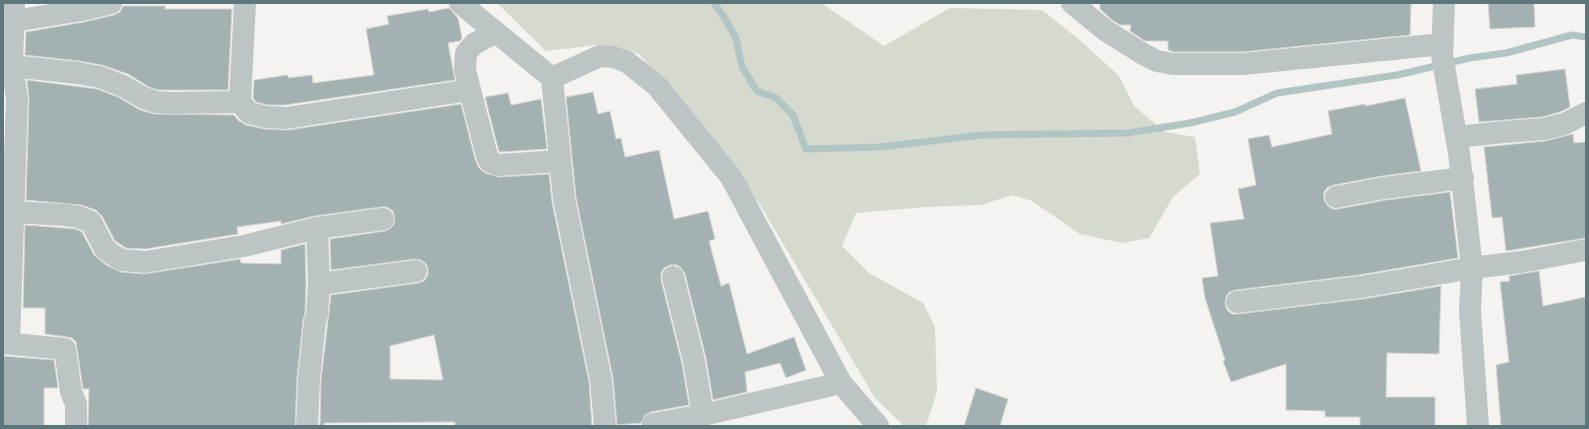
<!DOCTYPE html>
<html>
<head>
<meta charset="utf-8">
<style>
  body { margin:0 }
  #map { position:relative; width:1589px; height:429px; overflow:hidden; background:#f4f3ef; font-family:Quicksand,sans-serif }
  canvas { display:block }
  .frame { position:absolute; inset:0; border:4px solid #5c777c; pointer-events:none }
</style>
</head>
<body>
<div id="map">
<canvas width="1589" height="429"></canvas>
<div class="frame"></div>
</div>
<script>
const context = document.querySelector('canvas').getContext('2d');
context.lineJoin = 'round';
function paint(path, color) {
  context.fillStyle = color;
  context.fill(path, 'evenodd');
}
function shape(rows) {
  const path = new Path2D();
  for (const r of rows) {
    path.moveTo(r[0], r[1]);
    for (let i = 2; i < r.length; i += 2) path.lineTo(r[i], r[i + 1]);
  }
  return path;
}
function trace(path, color, width, dash) {
  context.strokeStyle = color;
  context.lineWidth = width;
  context.lineCap = dash ? 'butt' : 'round';
  context.setLineDash(dash || []);
  context.stroke(path);
}
const green = shape([
  [497,3,821,3,884,46,950,8,1042,10,1082,42,1119,76,1134,106,1165,132,1195,137,1200,174,1173,197,1149,238,1122,243,1080,234,1032,201,1012,195,981,205,927,207,856,213,842,246,869,273,923,303,935,327,937,392,926,426,904,426,875,398,760,205,677,98,639,54,597,45,546,51]
]);
const stream = shape([
  [714,3,724,17,736,38,742,67,757,91,776,98,793,115,806,149,881,147,981,135,1128,133,1190,123,1235,112,1277,93,1397,75,1470,58,1506,53,1572,35,1586,37]
]);
const building = shape([
  [1100,3,1411,3,1410,35,1242,52,1174,52,1168,50,1168,41,1145,41,1130,31,1131,25,1120,25,1112,20,1100,9,1100,3],
  [1488,3,1534,3,1535,27,1490,29,1488,3],
  [123,6,165,6,165,9,232,9,228,90,158,90,149,87,128,74,102,65,79,61,25,55,26,32,84,22,114,15,120,12,123,6],
  [449,8,458,18,462,38,460,41,448,43,455,80,285,105,268,105,256,102,253,98,254,80,288,75,288,78,312,75,313,83,374,75,366,29,389,24,387,16,428,9,429,12,449,8],
  [1565,69,1570,107,1560,112,1542,117,1479,122,1475,89,1517,84,1516,75,1565,69],
  [27,80,97,89,118,97,140,110,155,114,234,115,239,121,246,125,265,129,288,130,461,104,475,159,479,168,485,173,499,177,549,174,552,202,589,382,592,426,455,426,455,422,324,423,324,426,320,426,321,380,331,295,418,283,424,281,428,275,428,269,426,264,421,260,415,259,331,270,330,239,385,231,390,229,394,224,395,218,393,211,387,207,381,207,315,216,281,224,281,221,237,227,238,234,145,249,126,248,115,241,102,216,96,210,81,205,26,200,29,99,27,80],
  [434,335,443,380,390,379,390,346,434,335],
  [593,92,598,114,610,111,616,139,621,138,625,157,659,150,674,219,708,211,715,239,709,241,721,286,729,283,747,354,794,337,806,370,786,378,780,363,745,372,747,392,713,400,706,358,685,274,682,269,677,265,670,265,664,268,661,273,661,280,682,364,689,405,651,412,645,415,641,423,617,425,613,378,576,197,566,97,593,92],
  [508,93,511,105,541,99,547,149,499,152,485,97,508,93],
  [1405,98,1421,171,1382,176,1334,185,1328,187,1324,192,1324,200,1327,205,1332,209,1338,209,1386,200,1450,192,1458,258,1359,275,1236,290,1229,292,1226,297,1225,303,1227,310,1232,314,1238,314,1362,299,1441,286,1439,354,1387,353,1386,397,1435,397,1435,426,1360,426,1360,417,1325,417,1325,411,1286,410,1286,364,1231,382,1223,361,1225,360,1205,298,1202,278,1218,276,1210,223,1244,219,1238,189,1256,185,1248,139,1269,135,1272,147,1332,134,1328,111,1365,104,1365,106,1405,98],
  [1573,134,1574,143,1586,142,1586,238,1506,251,1502,217,1492,218,1484,147,1545,141,1573,134],
  [25,225,76,229,82,232,94,255,106,265,121,272,144,274,240,259,241,263,281,264,281,250,305,244,306,284,305,313,303,320,297,378,295,426,88,426,89,389,83,389,76,342,72,338,67,337,45,334,45,308,23,308,25,225],
  [1539,271,1543,306,1586,297,1586,426,1501,426,1496,365,1509,362,1500,282,1510,281,1509,276,1539,271],
  [3,356,54,360,58,388,44,388,44,426,3,426,3,356],
  [976,388,1008,399,1000,426,964,426,976,388]
]);
const minor = shape([
  [245,3,240,102,249,113,266,117,286,118,470,90,465,70,466,53,474,44,496,32],
  [460,3,552,78,564,199,601,380,605,426],
  [1072,3,1105,30,1143,54,1157,61,1173,64,1243,64,1443,44],
  [1444,3,1442,55,1459,153,1472,268,1470,311,1478,426],
  [14,21,82,10,111,3],
  [12,66,78,73,100,77,123,86,144,98,156,102,170,103,240,102],
  [552,78,600,56,613,57,627,62,657,86,731,177,841,383,878,426],
  [470,90,487,156,490,162,498,165,560,161],
  [1457,137,1504,132,1544,129,1564,124,1586,113],
  [1336,197,1384,188,1463,178],
  [14,212,65,215,79,217,91,222,105,249,113,255,122,260,145,262,244,246,317,228,383,219],
  [673,277,694,361,703,415],
  [319,284,416,271],
  [1237,302,1361,287,1472,268,1521,262,1586,250],
  [3,343,65,349,71,392,76,404,76,426],
  [9,343,17,99,12,66,14,3],
  [653,424,703,415,841,383],
  [307,426,309,379,315,321,317,315,319,284,317,228]
]);
paint(green, '#d5d9ce');
trace(stream, '#b1c5c5', 7);
paint(building, '#a4b1b3');
trace(building, '#d5d4d2', 1);
trace(minor, '#bdc4c6', 22);
</script>
</body>
</html>
